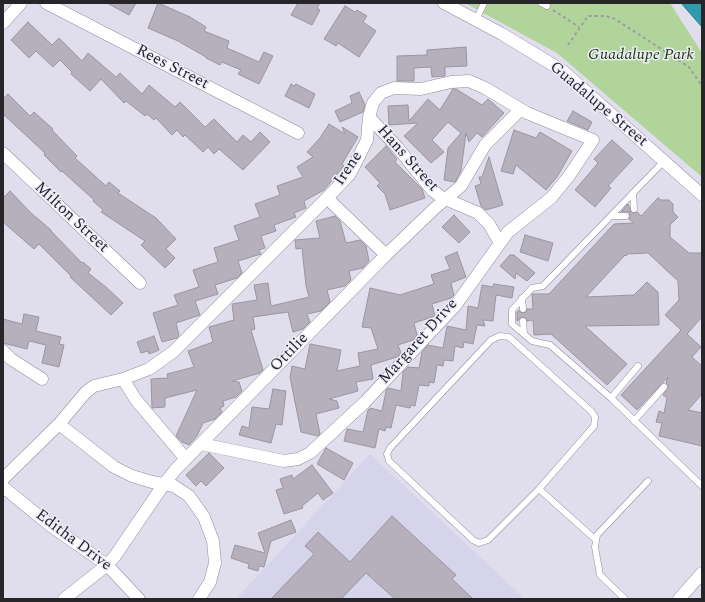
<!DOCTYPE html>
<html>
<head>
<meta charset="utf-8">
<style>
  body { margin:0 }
  #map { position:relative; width:705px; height:602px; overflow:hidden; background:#e0deed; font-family:Spectral,serif }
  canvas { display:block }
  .frame { position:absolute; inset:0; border:4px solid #26252a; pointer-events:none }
</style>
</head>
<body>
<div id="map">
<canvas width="705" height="602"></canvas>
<div class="frame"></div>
</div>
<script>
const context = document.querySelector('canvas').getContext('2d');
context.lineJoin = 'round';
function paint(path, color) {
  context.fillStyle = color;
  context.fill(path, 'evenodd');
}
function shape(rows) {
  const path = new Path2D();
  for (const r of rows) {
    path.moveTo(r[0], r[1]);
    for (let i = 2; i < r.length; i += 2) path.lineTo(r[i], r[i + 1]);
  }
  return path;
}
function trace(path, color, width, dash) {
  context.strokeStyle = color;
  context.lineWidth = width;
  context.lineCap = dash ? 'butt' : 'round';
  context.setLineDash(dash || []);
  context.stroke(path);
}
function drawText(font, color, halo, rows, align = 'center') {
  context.font = font + ' Spectral,serif';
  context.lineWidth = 3;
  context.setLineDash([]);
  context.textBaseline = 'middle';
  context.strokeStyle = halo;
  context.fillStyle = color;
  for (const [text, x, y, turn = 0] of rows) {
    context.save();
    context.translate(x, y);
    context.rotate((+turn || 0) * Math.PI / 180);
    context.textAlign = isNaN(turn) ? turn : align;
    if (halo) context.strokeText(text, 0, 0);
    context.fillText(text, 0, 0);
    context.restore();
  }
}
const built = shape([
  [370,454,525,599,236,599]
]);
const green = shape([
  [465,3,670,3,702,53,702,177,557,53]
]);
const water = shape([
  [681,3,702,3,702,27,681,3]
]);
const building = shape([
  [107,3,136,3,129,15,107,3],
  [158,3,190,17,206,27,204,31,229,41,227,48,259,62,264,52,273,56,259,84,238,74,241,70,222,62,220,65,206,58,206,57,178,41,148,28,158,3],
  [298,3,320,3,317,8,320,10,312,25,291,15,298,3],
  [345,6,355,12,357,10,367,16,363,22,376,31,359,57,338,43,336,46,324,39,345,6],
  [28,22,52,45,59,38,82,61,88,53,116,77,120,73,142,94,149,85,175,107,180,102,205,127,214,119,237,142,243,135,251,142,260,132,270,142,243,170,219,149,214,154,208,147,203,152,185,135,183,137,177,130,172,135,156,118,154,120,147,114,145,116,126,101,124,103,101,79,90,91,71,74,72,72,60,60,53,67,36,51,29,58,11,40,28,22],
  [466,47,467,66,445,67,445,76,432,77,431,67,414,68,414,81,397,81,397,56,427,55,427,50,466,47],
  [291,84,294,86,296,84,315,94,309,108,285,96,291,84],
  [453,89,456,89,482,105,488,99,504,113,482,137,477,133,469,142,466,133,461,171,455,182,444,180,448,148,461,133,448,122,432,140,444,152,431,163,404,136,418,123,389,125,388,106,408,105,409,121,428,99,440,110,453,89],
  [359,92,365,105,363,112,340,122,335,111,352,103,350,96,359,92],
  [8,94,30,116,34,112,53,129,52,130,77,156,75,158,106,186,109,182,120,191,118,193,156,218,176,239,166,249,175,258,165,268,141,245,145,241,101,212,103,210,93,201,94,200,62,171,61,172,44,155,45,153,3,114,3,99,8,94],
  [573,111,592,122,588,130,567,121,573,111],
  [329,124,345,134,342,127,358,137,342,164,344,166,324,190,304,201,306,208,294,213,296,217,274,225,276,231,261,236,265,248,259,250,261,254,238,261,242,273,237,278,215,285,218,294,195,301,200,315,176,323,179,335,177,338,162,342,153,313,178,305,174,295,199,287,193,270,218,262,214,248,239,240,234,226,260,217,255,204,280,195,277,186,303,177,297,167,313,157,307,152,320,138,329,124],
  [514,130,536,138,540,132,572,151,557,177,546,190,516,165,513,174,501,171,514,130],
  [612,140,633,159,608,186,611,188,595,207,575,190,598,163,594,159,612,140],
  [386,146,397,159,395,162,422,189,425,198,390,210,385,194,377,186,380,183,365,167,386,146],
  [489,157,503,205,486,210,481,206,475,186,481,184,479,177,482,177,489,157],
  [10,191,31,213,51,230,51,231,82,263,83,262,91,269,88,273,106,287,123,303,111,315,70,277,71,276,39,244,34,249,3,222,3,198,10,191],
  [658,198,661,200,669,200,673,204,673,212,678,217,670,225,670,237,689,253,702,253,702,317,687,334,701,347,692,357,702,366,702,394,688,410,702,413,702,446,659,436,662,423,656,422,659,411,664,413,667,398,663,395,668,388,668,385,666,383,668,377,637,410,621,395,681,330,665,315,679,300,678,281,648,253,628,254,626,256,625,255,586,297,634,295,647,282,658,292,659,325,585,326,627,364,607,385,551,334,534,335,533,320,527,321,526,318,523,317,517,321,517,312,519,310,520,312,523,313,526,312,527,309,533,309,532,294,549,294,614,224,634,223,629,219,630,216,629,212,621,212,628,204,631,212,634,213,637,212,641,216,658,198],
  [454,215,470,232,459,243,442,227,454,215],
  [335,216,340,221,346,243,360,240,366,246,369,261,363,268,349,271,351,280,345,286,327,290,330,302,321,311,307,314,310,322,303,329,293,332,288,312,253,317,255,329,251,330,263,370,260,373,232,381,239,382,242,391,236,397,223,401,224,406,220,408,222,412,215,419,203,423,197,436,189,445,182,442,176,436,197,390,165,398,165,407,152,408,151,379,168,378,167,374,194,367,188,351,213,342,209,327,234,320,232,304,257,300,254,285,268,283,271,306,309,297,306,286,302,248,296,249,295,240,320,238,316,221,335,216],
  [525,235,553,243,548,261,520,252,525,235],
  [457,252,466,277,451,283,454,295,451,298,432,304,435,316,414,323,417,335,413,340,398,345,401,353,397,357,371,365,373,379,356,382,358,391,329,399,337,401,339,408,316,414,320,434,318,436,301,432,290,377,292,366,305,369,310,344,341,350,337,371,360,366,358,353,378,349,371,328,362,327,370,288,400,295,434,284,431,275,450,269,445,257,457,252],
  [510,255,514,255,535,273,527,281,516,273,515,279,500,266,510,255],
  [494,284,514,287,512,298,496,295,493,321,483,320,485,326,477,325,473,344,464,342,463,348,455,346,453,361,444,360,443,366,437,365,434,383,429,382,429,386,419,385,415,406,411,405,410,408,396,405,391,428,386,427,385,431,379,429,375,448,344,441,347,429,363,432,368,410,370,408,382,411,386,391,388,388,401,391,403,372,408,367,419,368,422,352,428,345,443,348,447,326,466,330,468,306,478,308,482,285,493,287,494,284],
  [24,314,39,317,36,331,61,337,59,344,64,345,59,367,42,363,46,345,29,341,27,349,3,343,3,319,22,324,24,314],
  [154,336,159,350,149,354,148,351,141,353,137,342,154,336],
  [273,389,286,391,282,425,276,424,271,443,239,435,242,426,249,428,252,407,269,409,273,389],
  [326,448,353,463,344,480,317,464,326,448],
  [209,453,224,468,206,486,201,481,196,486,186,475,209,453],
  [312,465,333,493,323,500,318,493,302,506,303,508,284,514,276,490,283,488,280,479,292,475,293,479,312,465],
  [392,516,456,575,452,579,473,599,395,599,366,573,341,599,271,599,314,554,305,546,318,532,350,562,392,516],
  [291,520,296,532,271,541,264,567,259,566,258,571,248,568,249,564,231,558,235,545,265,553,258,533,291,520]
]);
const path = shape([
  [553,10,579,27],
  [568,45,588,16,606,16,615,19,689,67,702,86]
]);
const lane = shape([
  [541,3,547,6],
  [476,20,484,3],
  [664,161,543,286,532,288,512,310,512,324,532,341,550,345,611,398,702,486],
  [633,193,634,209],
  [611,216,626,216],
  [522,298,523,309],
  [523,321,524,334],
  [611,398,638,366],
  [634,421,664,387],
  [539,489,488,540,479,543,473,540,389,461,387,454,390,448,491,340,500,336,509,337,591,411,595,417,594,426,539,489,596,540],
  [625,599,600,575,595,547,597,535,648,481]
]);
const street = shape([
  [46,3,298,133],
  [444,3,502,34,563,71,702,195],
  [3,23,21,3],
  [369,117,398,148,432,190,441,197,478,213,489,224,500,243],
  [3,153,140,283],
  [327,198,386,255],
  [3,351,11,359,42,379],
  [123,379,136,400,186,459],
  [59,424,114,467,132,476,152,482,174,486,189,496,204,517,213,541,215,563,210,582,199,599],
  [3,479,59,424,86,392,94,386,123,379,149,369,173,352,327,198,349,175,354,166,367,140,369,117,373,103,381,93,394,88,421,89,451,82,469,81,485,88,527,113,593,140,569,176,551,198,508,232,455,306,365,402,310,453,298,459,284,461,201,444],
  [3,487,51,526,107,565,139,599],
  [64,599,107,565,115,556,164,484,176,469,386,255,435,208,461,186,485,145,520,110],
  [679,599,702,573]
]);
const parkNames = [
  ["Guadalupe Park",641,56]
];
const streetNames = [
  ["Rees Street",172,68,27],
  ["Guadalupe Street",598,105,40],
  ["Hans Street",407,159,48],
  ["Irene",349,169,-56],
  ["Milton Street",71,218,43],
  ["Margaret Drive",419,342,-48],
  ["Ottilie",290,353,-46],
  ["Editha Drive",73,541,37]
];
paint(built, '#d6d4ea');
paint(green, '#b0d499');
paint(water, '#309aae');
trace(water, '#2d7786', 1);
paint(building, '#b6afbc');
trace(building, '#9b94a1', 1);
trace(lane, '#8e8c9a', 7);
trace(street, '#8e8c9a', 13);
trace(path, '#9d9ba6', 2, [3, 3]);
trace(lane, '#fff', 6);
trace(street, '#fff', 12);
drawText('italic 16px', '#1c3900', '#edecfb', parkNames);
drawText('16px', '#26252a', '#edecfb', streetNames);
</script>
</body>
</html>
